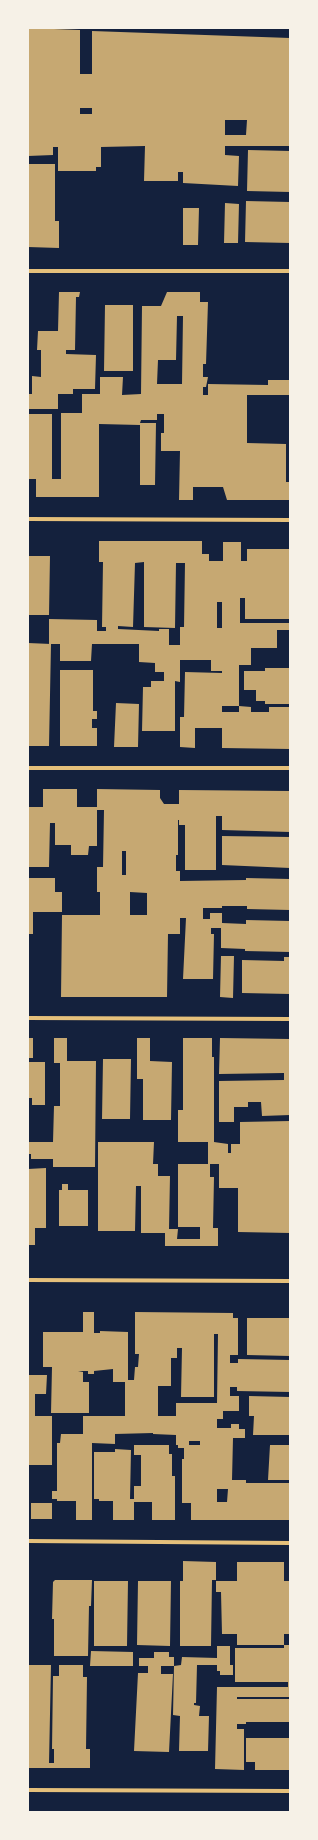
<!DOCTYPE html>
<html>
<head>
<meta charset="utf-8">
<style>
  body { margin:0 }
  #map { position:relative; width:318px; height:1840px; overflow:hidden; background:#14213d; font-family:Montserrat,sans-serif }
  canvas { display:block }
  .frame { position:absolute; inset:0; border:29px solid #f6f1e7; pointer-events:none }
</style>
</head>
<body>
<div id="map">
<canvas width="318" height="1840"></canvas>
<div class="frame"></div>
</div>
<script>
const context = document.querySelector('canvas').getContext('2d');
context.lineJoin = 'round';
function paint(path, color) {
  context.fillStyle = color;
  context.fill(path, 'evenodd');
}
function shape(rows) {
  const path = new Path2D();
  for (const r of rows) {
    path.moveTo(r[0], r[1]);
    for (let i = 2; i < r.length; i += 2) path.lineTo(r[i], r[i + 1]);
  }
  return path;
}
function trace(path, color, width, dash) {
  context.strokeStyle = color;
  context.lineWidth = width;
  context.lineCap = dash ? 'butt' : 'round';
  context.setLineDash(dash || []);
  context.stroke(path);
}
const building = shape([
  [28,28,80,30,80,74,92,74,92,31,290,38,290,146,225,146,225,155,239,156,238,186,183,183,183,172,178,172,178,181,144,181,145,146,101,147,101,167,96,167,96,171,58,171,58,147,53,147,53,155,28,156],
  [80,108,92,108,92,114,80,114],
  [225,120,247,120,246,135,225,135],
  [248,150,290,151,290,192,247,191],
  [28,164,55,164,55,221,59,221,59,248,28,247],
  [246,201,290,202,290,243,245,242],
  [225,203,239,204,238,243,224,243],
  [183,208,199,208,198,245,183,245],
  [59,292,80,292,79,297,76,297,75,350,66,350,66,354,96,355,95,389,73,389,73,394,58,394,58,409,28,409,28,394,32,394,32,376,41,377,41,350,37,350,38,331,58,331],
  [167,292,200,292,200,302,208,302,206,364,203,364,203,377,208,377,206,387,203,387,203,395,208,395,208,384,268,385,268,380,290,380,290,395,247,395,247,443,286,444,286,482,290,482,290,500,227,500,223,487,193,487,193,500,179,500,180,451,161,451,161,433,164,433,164,414,157,414,157,420,141,420,140,423,156,423,155,485,140,485,140,425,99,424,99,497,36,497,36,479,28,479,28,414,52,414,52,479,61,479,61,413,82,413,82,394,100,394,100,377,123,377,122,395,141,394,142,306,161,306],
  [177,316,183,316,182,384,157,384,158,360,176,360],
  [105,305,133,305,133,371,104,371],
  [99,541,202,541,202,554,209,554,209,561,223,561,223,542,241,542,241,561,247,561,247,549,290,549,290,619,245,619,245,598,240,598,240,623,290,623,290,630,277,630,277,648,251,648,251,665,239,665,239,706,222,706,222,712,239,712,239,706,251,707,251,712,269,712,269,707,290,707,290,749,222,748,222,728,195,728,195,748,180,747,180,717,184,717,185,672,222,673,222,671,211,671,211,660,180,660,180,682,175,681,175,731,142,731,143,687,151,687,151,681,164,681,164,672,155,672,155,663,139,662,139,644,92,644,91,661,60,661,60,644,49,644,49,619,97,620,97,631,106,631,106,627,102,627,103,562,99,562],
  [144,562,144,627,175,628,176,563,185,563,184,627,180,627,180,645,169,645,169,629,159,629,159,631,118,629,118,626,133,627,135,563],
  [217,602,222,602,222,628,217,628],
  [28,556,50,556,49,615,28,615],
  [28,643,51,644,49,746,28,746],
  [265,668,290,668,290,704,265,704,265,701,256,701,256,690,244,690,244,671,265,671],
  [60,670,93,670,93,711,97,711,97,719,92,719,92,728,97,728,97,746,60,746],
  [116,703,139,704,138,747,114,747],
  [43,789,77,789,77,807,97,807,97,789,160,790,160,798,164,804,179,804,179,790,290,791,290,832,222,830,222,816,216,816,216,870,185,870,185,825,179,825,179,820,178,820,178,855,176,855,176,871,180,871,180,881,246,880,246,878,290,879,290,910,247,909,247,906,222,906,222,908,203,908,203,919,210,919,210,913,222,913,222,923,246,924,246,920,290,921,290,952,245,951,245,949,221,948,221,928,211,928,211,934,214,934,213,979,183,979,186,918,180,918,180,934,168,934,167,997,61,997,62,915,100,915,100,892,97,892,97,867,103,867,104,810,97,810,97,846,89,846,88,855,71,855,71,845,55,845,55,823,50,823,49,867,28,867,28,807,43,807],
  [122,851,126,851,126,875,122,875],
  [130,892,147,893,147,915,130,915],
  [222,836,290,837,290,868,222,865],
  [28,878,55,878,55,892,62,892,62,912,33,912,33,934,28,934],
  [221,956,234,956,233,998,220,997],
  [284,957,290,957,290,994,242,993,242,960,284,961],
  [28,1038,33,1038,33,1058,28,1058],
  [54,1038,67,1038,67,1061,96,1061,95,1167,53,1167,53,1159,31,1159,31,1154,28,1154,28,1142,53,1142,54,1106,60,1106,60,1063,54,1063],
  [137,1038,150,1038,150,1061,172,1062,171,1120,143,1120,143,1079,137,1079],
  [183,1038,212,1038,212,1057,214,1057,214,1142,228,1144,228,1153,231,1153,231,1144,240,1144,240,1122,290,1121,290,1233,238,1232,238,1188,219,1188,219,1164,210,1164,210,1177,214,1177,213,1228,218,1228,218,1246,165,1246,165,1233,141,1233,141,1186,136,1186,135,1231,98,1231,98,1142,154,1142,153,1164,158,1164,158,1176,170,1176,169,1229,178,1229,177,1239,200,1239,200,1227,178,1227,178,1164,208,1164,208,1142,178,1142,178,1110,183,1110],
  [220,1038,290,1039,290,1115,262,1116,261,1102,248,1102,248,1107,234,1107,234,1122,219,1122,219,1081,284,1080,284,1073,219,1074],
  [103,1059,131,1059,130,1119,102,1119],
  [28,1062,45,1062,45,1105,32,1105,32,1098,28,1098],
  [46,1168,46,1228,35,1228,35,1245,28,1245,28,1169],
  [62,1184,68,1184,68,1190,88,1190,88,1226,59,1226,59,1190,62,1190],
  [83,1312,94,1312,94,1333,100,1333,100,1331,128,1332,128,1380,134,1380,135,1367,138,1367,139,1354,135,1354,135,1312,233,1313,233,1318,238,1318,238,1355,230,1355,230,1363,238,1363,238,1359,290,1360,290,1392,237,1391,237,1387,230,1387,230,1396,239,1396,239,1411,223,1411,223,1419,217,1419,217,1428,231,1428,231,1424,239,1424,239,1429,245,1429,245,1438,233,1438,232,1480,246,1480,246,1483,290,1483,290,1520,191,1520,191,1503,182,1503,182,1459,184,1459,184,1448,178,1448,178,1445,176,1445,176,1435,153,1434,153,1433,115,1434,115,1444,92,1443,92,1520,76,1520,76,1501,57,1501,57,1499,52,1499,52,1491,57,1491,57,1443,60,1443,61,1434,83,1434,83,1416,125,1416,125,1382,113,1382,113,1369,94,1371,94,1374,88,1374,88,1371,78,1371,83,1372,83,1382,89,1382,89,1413,51,1413,52,1367,43,1367,43,1332,83,1332],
  [214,1334,218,1334,217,1403,176,1403,176,1416,158,1416,158,1386,171,1386,171,1358,177,1358,177,1348,182,1348,181,1397,214,1397],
  [189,1441,200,1441,200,1445,189,1445],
  [217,1489,228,1489,227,1502,217,1502],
  [247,1318,290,1318,290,1356,247,1355],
  [28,1375,47,1375,46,1394,35,1394,35,1416,52,1416,52,1465,28,1465],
  [249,1396,290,1397,290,1435,253,1435,254,1416,249,1416],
  [134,1445,169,1445,169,1454,172,1454,172,1476,175,1476,175,1520,152,1520,152,1502,134,1502,134,1520,113,1520,113,1501,99,1501,99,1499,94,1499,94,1452,115,1452,115,1449,131,1450,130,1499,134,1499,134,1486,141,1486,141,1455,134,1455],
  [270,1445,289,1445,290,1480,268,1480],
  [31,1503,52,1503,52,1519,31,1519],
  [183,1561,216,1562,216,1580,212,1580,211,1646,180,1646,180,1581,183,1581],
  [237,1562,284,1562,284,1581,290,1581,290,1634,284,1634,284,1645,237,1645,237,1634,222,1634,221,1592,216,1592,216,1581,237,1581],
  [55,1580,92,1580,91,1606,89,1606,88,1656,54,1656,54,1619,52,1619,53,1582],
  [94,1581,128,1581,127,1646,94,1646],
  [138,1581,171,1581,170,1646,137,1645],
  [284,1645,290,1645,290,1697,237,1697,237,1699,290,1699,290,1722,246,1722,246,1724,237,1724,237,1729,244,1729,244,1770,215,1769,217,1687,288,1687,288,1682,235,1682,235,1648,284,1648],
  [217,1646,230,1646,230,1665,233,1665,233,1675,220,1675,220,1671,217,1671,217,1665,197,1665,196,1703,194,1703,194,1705,200,1706,199,1716,209,1716,208,1751,179,1751,180,1716,173,1715,174,1666,181,1665,182,1657,217,1658],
  [91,1651,133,1652,133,1666,90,1666],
  [154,1652,169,1652,169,1657,174,1657,174,1666,161,1666,161,1674,173,1674,169,1752,134,1751,138,1673,148,1673,148,1666,139,1666,139,1658,154,1658],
  [28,1665,51,1665,49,1763,54,1763,54,1749,52,1749,53,1676,59,1676,59,1665,83,1665,83,1677,87,1677,86,1749,90,1749,90,1768,28,1768],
  [246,1738,290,1738,290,1770,255,1770,255,1762,246,1762]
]);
const minor = shape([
  [28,271,290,271],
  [28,519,290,520],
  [28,768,290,768],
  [28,1018,290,1019],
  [28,1280,290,1281],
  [28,1541,290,1543],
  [28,1790,290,1791]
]);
paint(building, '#c6a872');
trace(minor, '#e5c07b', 4);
</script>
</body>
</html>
